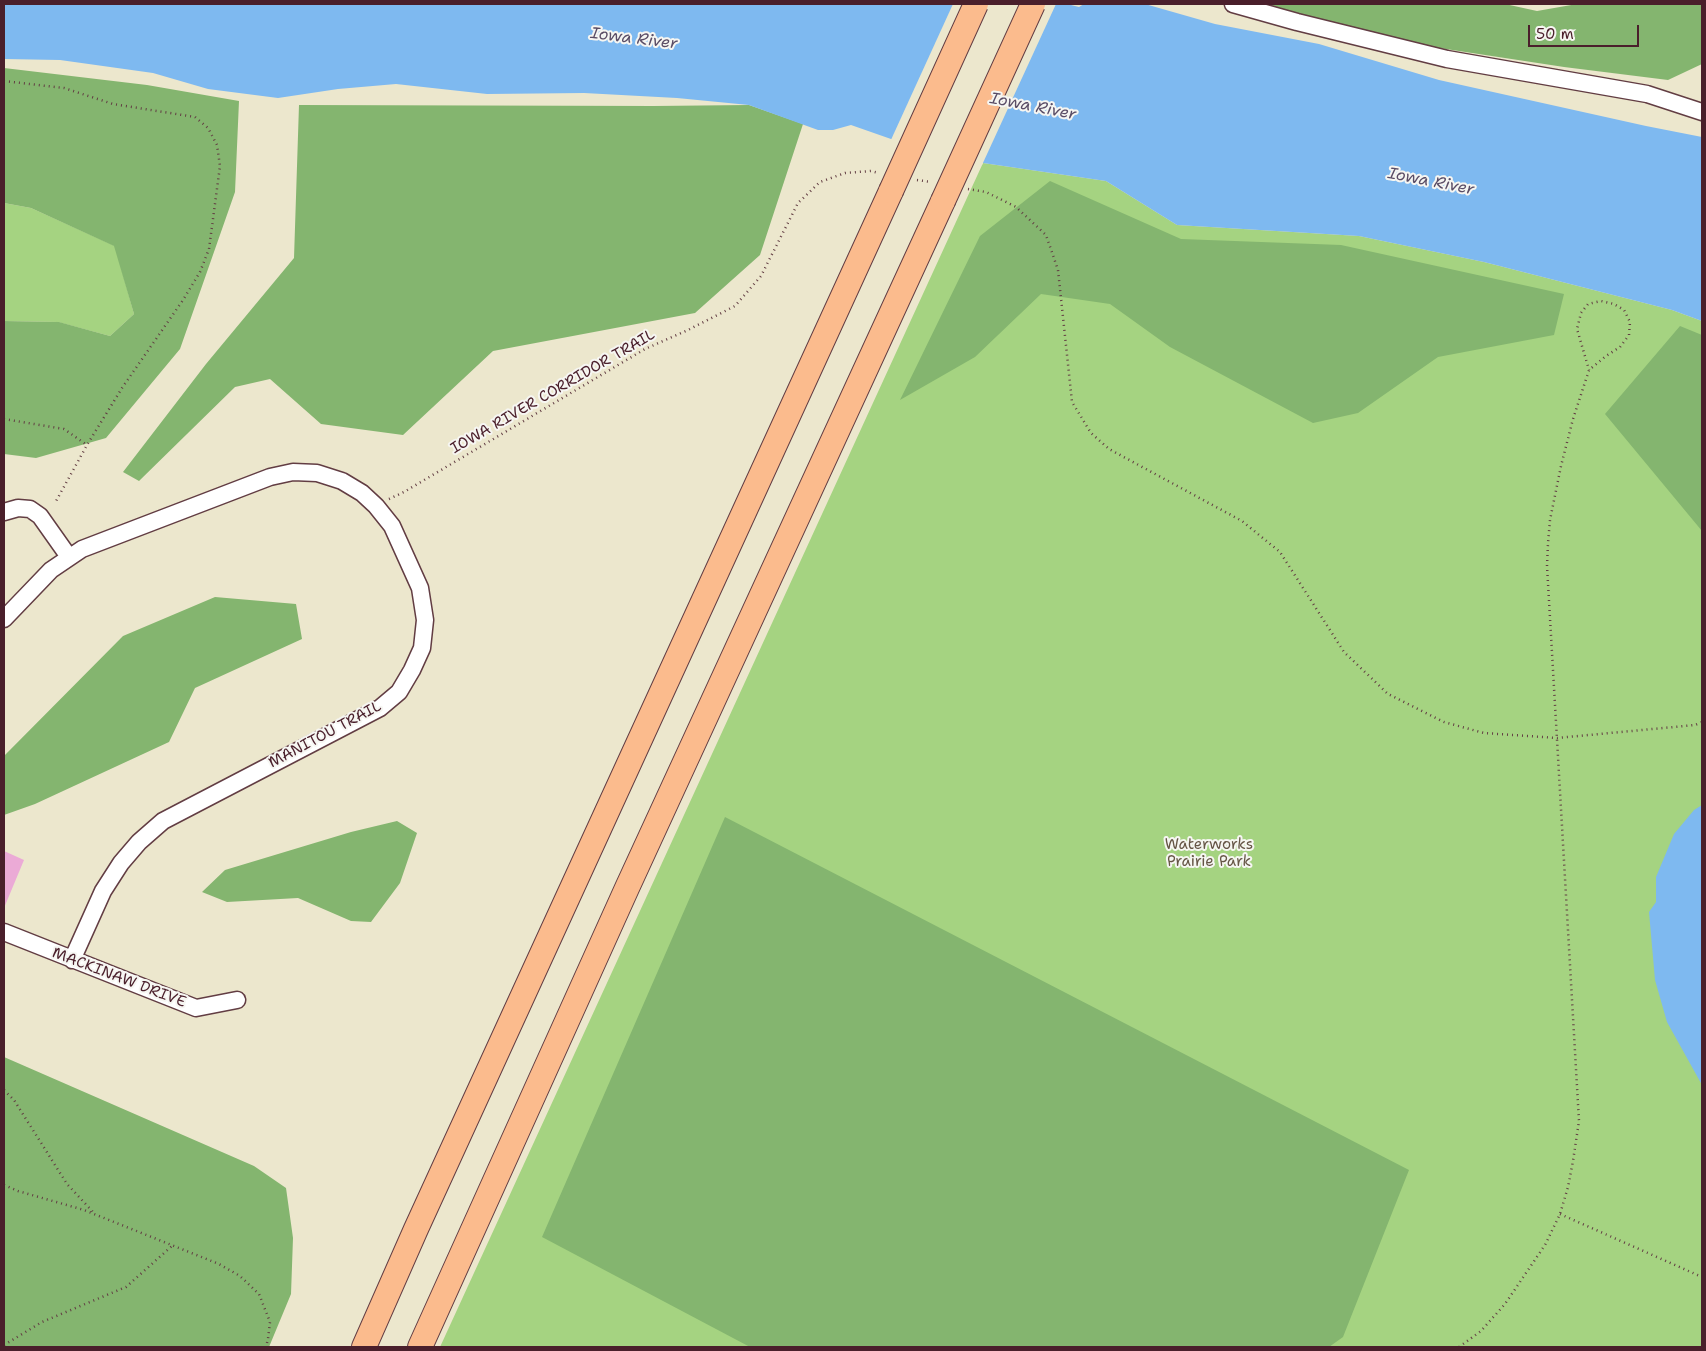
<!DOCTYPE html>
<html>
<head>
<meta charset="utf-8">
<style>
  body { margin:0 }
  #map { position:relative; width:1706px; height:1351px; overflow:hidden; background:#ece7cd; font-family:"Shantell Sans",sans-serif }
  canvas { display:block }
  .frame { position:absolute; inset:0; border:5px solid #4a1f2b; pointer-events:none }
  .scale { position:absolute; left:1528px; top:25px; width:111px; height:22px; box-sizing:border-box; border:2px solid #4a1f2b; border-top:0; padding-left:6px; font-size:15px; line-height:18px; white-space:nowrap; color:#4a1f2b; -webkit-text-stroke:4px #f6f6f2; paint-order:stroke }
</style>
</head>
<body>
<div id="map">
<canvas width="1706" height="1351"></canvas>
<div class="frame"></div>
<div class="scale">50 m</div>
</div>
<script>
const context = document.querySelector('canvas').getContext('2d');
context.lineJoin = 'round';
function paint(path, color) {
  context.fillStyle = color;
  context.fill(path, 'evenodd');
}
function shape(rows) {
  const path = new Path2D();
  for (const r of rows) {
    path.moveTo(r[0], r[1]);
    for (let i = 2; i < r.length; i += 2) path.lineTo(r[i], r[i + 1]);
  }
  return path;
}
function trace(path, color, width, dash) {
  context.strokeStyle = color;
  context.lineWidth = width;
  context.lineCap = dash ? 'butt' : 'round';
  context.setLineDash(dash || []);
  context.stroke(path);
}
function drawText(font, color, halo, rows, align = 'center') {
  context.font = font + ' "Shantell Sans",sans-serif';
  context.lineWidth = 4;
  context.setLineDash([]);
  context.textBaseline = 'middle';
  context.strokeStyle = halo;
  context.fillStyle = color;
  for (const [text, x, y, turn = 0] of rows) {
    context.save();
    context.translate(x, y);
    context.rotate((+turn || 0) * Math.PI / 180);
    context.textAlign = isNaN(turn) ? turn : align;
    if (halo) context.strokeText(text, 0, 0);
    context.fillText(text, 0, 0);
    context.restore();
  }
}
const green = shape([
  [983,163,1106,181,1177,225,1359,236,1484,262,1672,310,1702,321,1702,1347,440,1347],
  [4,203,31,208,115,246,134,314,110,336,58,322,4,321]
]);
const forest = shape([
  [1256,4,1505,4,1537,11,1577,4,1702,4,1702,64,1668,80,1564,67,1400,42],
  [4,68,147,85,239,101,235,192,180,349,106,438,36,458,4,454,4,321,59,322,110,336,134,314,114,246,31,208,4,203],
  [299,105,654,106,749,105,803,124,760,255,695,313,493,351,403,435,321,424,270,379,235,387,139,481,123,472,206,364,294,258],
  [1050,181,1181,239,1341,245,1564,294,1554,335,1438,357,1358,413,1313,423,1170,347,1110,304,1041,294,975,357,900,400,980,236],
  [1680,326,1702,335,1702,531,1605,414],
  [215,597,296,604,302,639,195,688,169,742,35,804,4,815,4,756,123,636],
  [725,817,1409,1170,1343,1337,1329,1347,750,1347,542,1237],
  [397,821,417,833,400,883,371,922,351,921,298,898,227,902,202,892,225,870,351,832],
  [4,1057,254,1166,286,1188,293,1238,291,1294,269,1347,4,1347]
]);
const water = shape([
  [4,4,1067,4,1079,7,1084,4,1145,4,1215,24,1319,44,1439,80,1646,126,1702,137,1702,321,1672,310,1484,262,1359,236,1177,225,1106,181,983,163,891,139,851,125,833,130,818,130,749,105,677,98,584,93,487,94,396,84,338,89,278,98,208,89,153,73,60,60,4,59],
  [1702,805,1702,1085,1667,1022,1655,980,1649,912,1656,902,1656,877,1674,834,1694,810]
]);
const pier = shape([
  [953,4,1056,4,982,165,890,142]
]);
const building = shape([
  [4,851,24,860,4,908]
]);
const path = shape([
  [4,81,64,88,113,104,195,117,208,128,217,145,220,166,209,249,200,272,183,300,122,388,87,445,55,503],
  [917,180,931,182],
  [968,189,986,192,1016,207,1046,235,1058,270,1072,402,1091,433,1109,449,1242,521,1280,552,1344,652,1388,694,1444,722,1484,733,1557,738,1695,725,1702,722],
  [4,419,64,429,87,445],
  [389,499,404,492,645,349,688,330,735,306,761,276,798,203,820,182,845,173,871,171,879,173],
  [4,1090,14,1100,67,1184,94,1213],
  [4,1185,18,1191,84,1210,219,1264,240,1276,259,1294,270,1322,268,1339,266,1347],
  [1560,1214,1702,1277],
  [4,1345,42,1322,126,1287,172,1246],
  [1459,1347,1481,1331,1505,1304,1545,1245,1560,1214,1568,1187,1573,1161,1579,1121,1547,566,1548,543,1550,520,1561,466,1573,419,1589,370,1606,356,1620,347,1629,335,1630,322,1624,310,1614,304,1601,301,1588,304,1581,313,1577,329,1589,370]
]);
const minor = shape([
  [1233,4,1297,22,1447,59,1647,94,1702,112],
  [4,512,18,508,30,509,40,516,69,557],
  [4,619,51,570,82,549,270,477,293,472,317,473,342,481,362,493,376,506,392,526,420,588,425,620,422,648,412,670,399,692,380,708,163,821,139,842,121,863,103,891,72,960],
  [4,932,196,1008,237,1000]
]);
const highway = shape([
  [364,1347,416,1229,891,191],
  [420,1347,627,888,943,201]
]);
const highwayBridge = shape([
  [891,191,976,4],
  [943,201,1033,4]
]);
const streetNames = [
  ["IOWA RIVER CORRIDOR TRAIL",553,392,-30],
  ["MANITOU TRAIL",325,735,-28],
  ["MACKINAW DRIVE",119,978,21]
];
const parkNames = [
  ["Waterworks",1209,845],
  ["Prairie Park",1209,862]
];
const waterNames = [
  ["Iowa River",634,39,7],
  ["Iowa River",1033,107,11],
  ["Iowa River",1431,182,11]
];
paint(green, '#a5d381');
paint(forest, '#84b56f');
paint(water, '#7eb9f0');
paint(pier, '#ece7cd');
paint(building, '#ebaad6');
trace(minor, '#623d43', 19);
trace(highway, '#623d43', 26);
trace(path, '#623d43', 2.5, [1, 4]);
trace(minor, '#fff', 16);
trace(highway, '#fbbb8d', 24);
trace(highwayBridge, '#623d43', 26, []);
trace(highwayBridge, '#fbbb8d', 24);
drawText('15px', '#4a1f2b', '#f6f6f2', streetNames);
drawText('15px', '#655545', '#f6f6f2', parkNames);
drawText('italic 16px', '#5a4d66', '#f6f6f2', waterNames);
</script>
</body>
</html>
